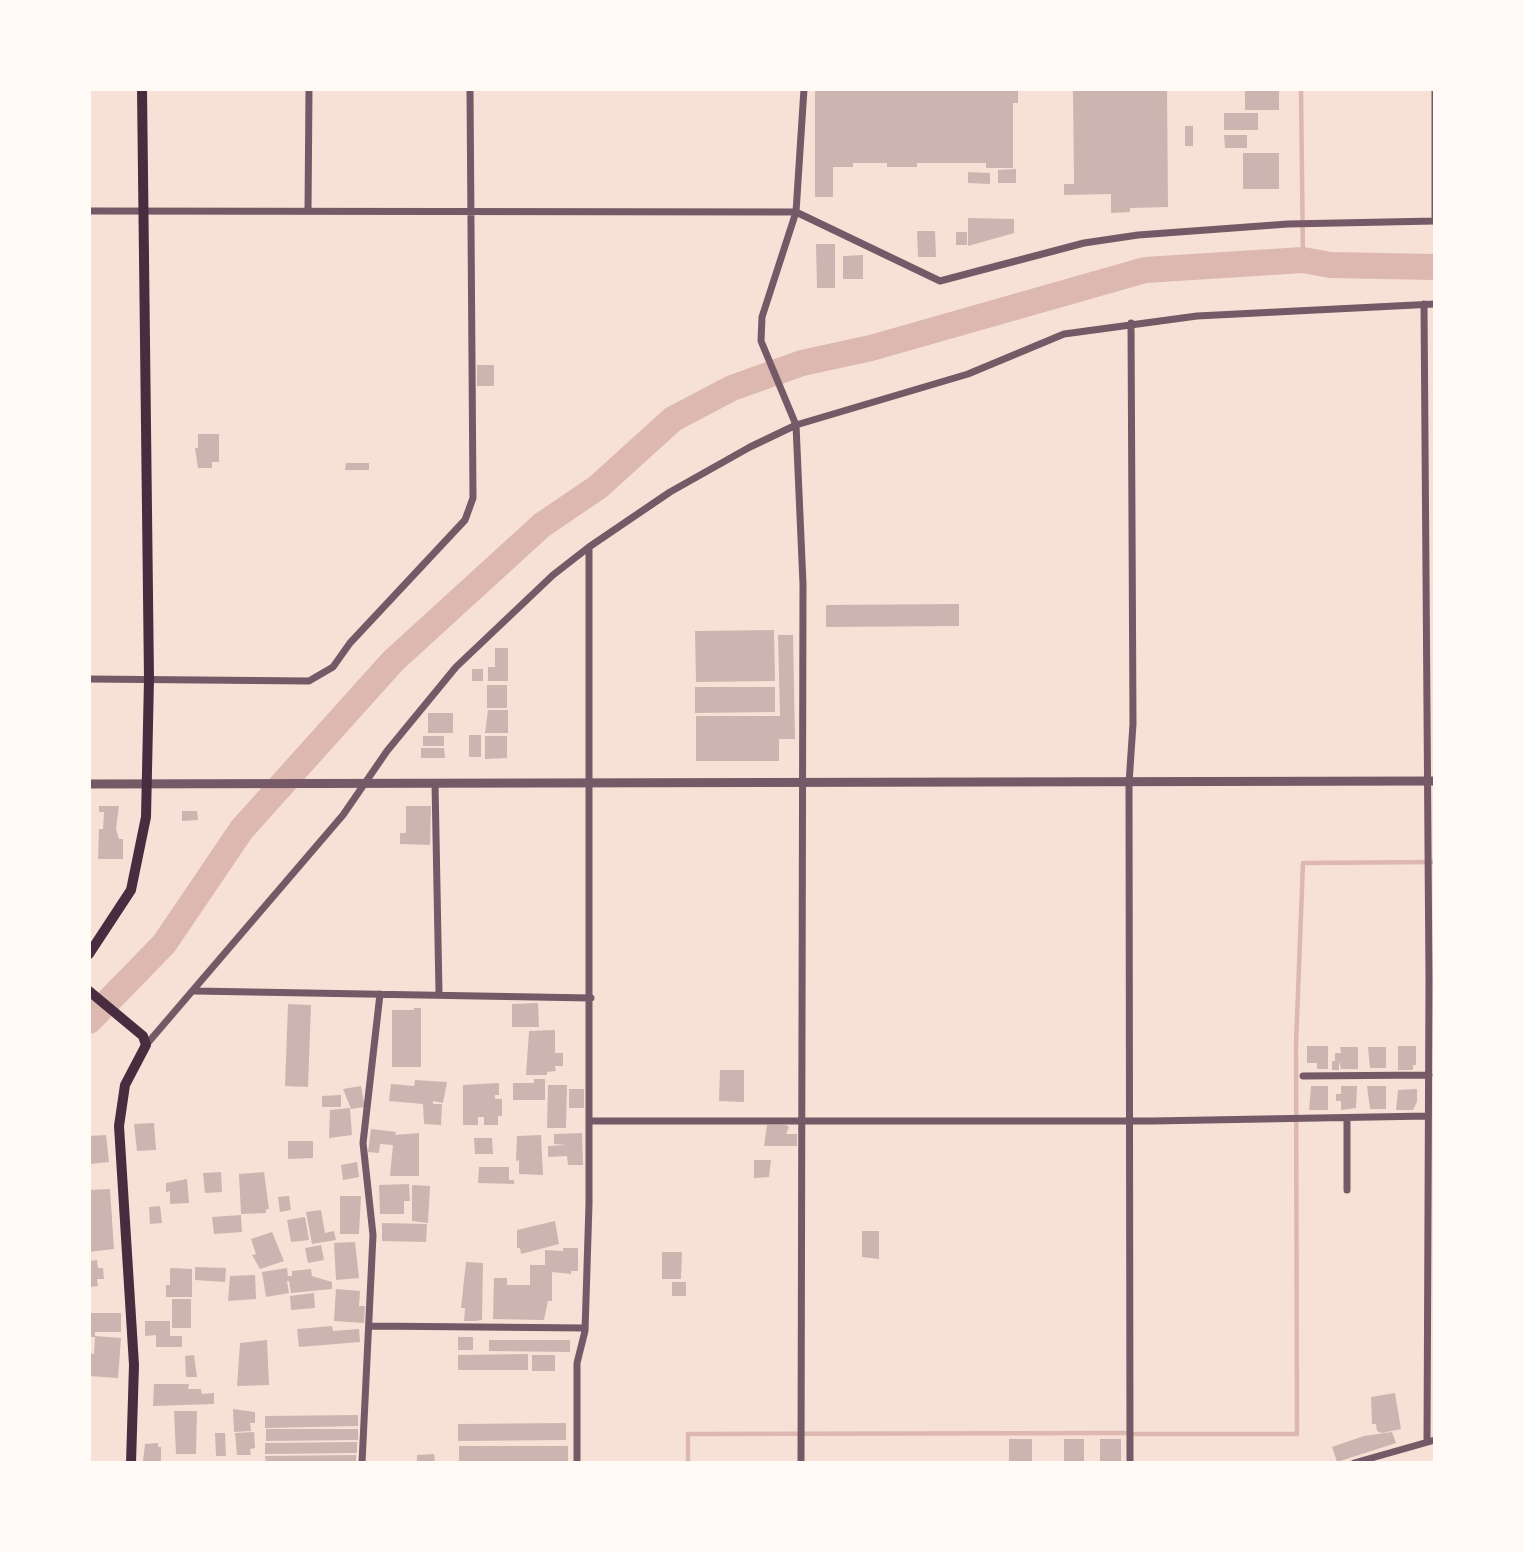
<!DOCTYPE html>
<html>
<head>
<meta charset="utf-8">
<style>
  body { margin:0 }
  #map { position:relative; width:1524px; height:1552px; overflow:hidden; background:#f7e1d7; font-family:Rubik,sans-serif }
  canvas { display:block }
  .frame { position:absolute; inset:0; border:91px solid #fffaf5; pointer-events:none }
</style>
</head>
<body>
<div id="map">
<canvas width="1524" height="1552"></canvas>
<div class="frame"></div>
</div>
<script>
const context = document.querySelector('canvas').getContext('2d');
context.lineJoin = 'round';
function shape(rows) {
  const path = new Path2D();
  for (const r of rows) {
    path.moveTo(r[0], r[1]);
    for (let i = 2; i < r.length; i += 2) path.lineTo(r[i], r[i + 1]);
  }
  return path;
}
function trace(path, color, width, dash) {
  context.strokeStyle = color;
  context.lineWidth = width;
  context.lineCap = dash ? 'butt' : 'round';
  context.setLineDash(dash || []);
  context.stroke(path);
}
function paint(path, color) {
  context.fillStyle = color;
  context.fill(path, 'evenodd');
}
const stream = shape([
  [1301,89,1303,260],
  [1135,1434,1297,1434,1296,1044,1303,863,1435,862],
  [688,1463,688,1434,1125,1433]
]);
const river = shape([
  [89,1021,164,944,242,829,393,661,542,525,598,487,673,419,732,388,802,363,871,348,1145,270,1303,260,1330,265,1435,267]
]);
const building = shape([
  [815,89,1018,89,1018,103,1013,103,1013,168,986,168,986,163,917,163,917,167,887,167,887,163,853,163,853,167,833,167,833,197,815,197],
  [1073,89,1167,89,1168,207,1130,208,1130,212,1111,213,1111,194,1064,195,1064,184,1074,184],
  [1245,89,1279,89,1279,110,1245,110],
  [1224,113,1258,113,1258,130,1224,130],
  [1185,126,1193,126,1193,146,1185,146],
  [1224,135,1247,135,1247,148,1225,148],
  [1243,153,1279,153,1279,189,1243,189],
  [1016,169,1016,183,998,183,998,170],
  [968,172,990,173,990,184,968,183],
  [968,218,1014,219,1014,233,968,246],
  [917,231,935,231,936,257,918,257],
  [956,232,967,232,967,245,956,245],
  [816,244,835,244,835,288,817,288],
  [863,255,863,279,843,279,843,256],
  [477,365,494,365,494,386,477,386],
  [198,434,219,434,219,462,212,462,212,468,198,468,195,448,198,448],
  [346,463,369,463,369,470,345,470],
  [959,604,959,626,826,627,826,605],
  [774,630,775,681,696,682,695,631],
  [778,635,793,635,795,739,779,739,779,761,696,761,696,716,780,716],
  [495,648,508,648,508,681,488,681,488,667,495,667],
  [472,669,483,669,483,681,472,681],
  [487,685,507,685,507,708,487,708],
  [695,687,775,687,775,712,695,713],
  [488,710,508,710,508,733,485,733],
  [428,713,453,713,453,733,428,733],
  [469,735,481,735,481,757,469,757],
  [423,736,444,736,444,746,423,746],
  [485,736,507,736,507,758,485,759],
  [421,748,444,748,445,758,421,758],
  [99,806,119,806,116,829,119,839,123,839,123,859,98,859,99,829,103,829,104,812,99,812],
  [406,806,431,806,430,845,400,844,400,833,406,833],
  [182,811,197,811,198,820,182,821],
  [538,1003,539,1027,512,1027,512,1004],
  [288,1004,311,1005,308,1087,285,1086],
  [414,1008,421,1008,421,1067,392,1067,392,1010,414,1010],
  [555,1030,555,1053,563,1053,563,1066,555,1066,556,1071,547,1072,547,1075,526,1075,529,1031],
  [1307,1046,1328,1046,1328,1069,1317,1069,1317,1063,1307,1063],
  [1398,1046,1416,1046,1416,1065,1413,1065,1413,1070,1398,1070],
  [1340,1047,1358,1047,1358,1069,1341,1069,1339,1061,1339,1070,1332,1070,1332,1061,1335,1061,1335,1053,1341,1053],
  [1368,1047,1386,1047,1386,1068,1370,1068],
  [720,1070,744,1070,744,1102,719,1101],
  [534,1079,545,1079,545,1100,513,1100,513,1083,534,1083],
  [415,1080,447,1082,443,1103,433,1101,433,1104,442,1104,441,1125,424,1124,423,1104,389,1101,391,1084,414,1086],
  [499,1083,499,1095,495,1095,495,1099,502,1099,502,1116,498,1116,498,1125,484,1125,484,1117,478,1117,478,1125,463,1125,463,1085],
  [548,1085,567,1085,566,1128,547,1128],
  [361,1086,365,1107,351,1109,343,1089],
  [1311,1086,1328,1086,1328,1110,1309,1110],
  [1341,1086,1357,1086,1356,1108,1341,1110,1341,1101,1336,1101,1336,1094,1341,1094],
  [1367,1086,1386,1086,1386,1109,1370,1109],
  [569,1089,584,1089,584,1108,569,1108],
  [1417,1089,1417,1102,1413,1110,1396,1110,1398,1090],
  [341,1095,341,1107,322,1107,322,1096],
  [350,1108,352,1135,329,1138,330,1110],
  [154,1123,156,1150,137,1151,134,1124],
  [767,1125,786,1125,789,1127,786,1134,797,1134,797,1146,764,1146],
  [371,1129,396,1132,395,1135,419,1133,419,1176,390,1176,393,1145,380,1144,379,1153,368,1152],
  [582,1133,583,1165,568,1165,567,1156,548,1157,548,1146,567,1145,554,1144,554,1134],
  [106,1135,109,1162,90,1164,89,1136],
  [541,1135,543,1175,519,1174,519,1160,516,1161,517,1136],
  [474,1138,492,1138,493,1154,475,1154],
  [288,1141,313,1141,313,1158,288,1159],
  [754,1160,771,1160,769,1177,754,1178],
  [357,1162,359,1177,343,1180,341,1165],
  [479,1167,509,1167,509,1180,514,1180,514,1184,478,1183],
  [221,1172,222,1192,205,1193,203,1173],
  [264,1172,269,1209,266,1209,266,1213,241,1214,239,1174],
  [187,1179,189,1203,170,1204,170,1191,166,1192,166,1183],
  [409,1184,410,1201,404,1201,404,1214,380,1214,379,1185],
  [412,1185,430,1186,428,1223,412,1221],
  [110,1189,114,1249,89,1252,89,1190],
  [289,1196,291,1210,280,1212,278,1197],
  [340,1196,361,1196,359,1234,340,1234],
  [160,1206,162,1223,150,1224,149,1207],
  [321,1210,325,1233,334,1231,336,1240,312,1244,306,1212],
  [241,1215,242,1232,214,1234,212,1217],
  [305,1217,309,1240,291,1242,287,1220],
  [555,1221,559,1244,521,1254,520,1248,517,1248,517,1230],
  [382,1223,427,1224,426,1242,382,1241],
  [862,1231,879,1231,879,1259,862,1257],
  [272,1232,284,1261,260,1269,252,1255,256,1254,251,1239],
  [355,1242,359,1278,336,1280,334,1243],
  [321,1245,324,1260,308,1263,305,1248],
  [563,1248,578,1248,578,1271,571,1271,571,1274,552,1272,552,1301,548,1301,544,1320,493,1319,494,1278,507,1278,507,1285,530,1285,530,1265,545,1265,545,1250,563,1251],
  [662,1252,682,1252,681,1279,662,1279],
  [97,1260,98,1268,103,1268,104,1279,97,1279,98,1286,89,1287,89,1261],
  [466,1262,483,1263,482,1320,476,1321,464,1321,465,1308,461,1308],
  [195,1267,226,1268,225,1282,195,1280],
  [170,1268,192,1269,192,1297,166,1297,166,1285,170,1285],
  [287,1268,288,1276,292,1276,292,1271,311,1269,312,1276,332,1282,332,1289,291,1293,289,1281,287,1281,289,1293,266,1297,262,1272],
  [255,1275,256,1299,228,1301,230,1276],
  [672,1282,686,1282,686,1296,672,1296],
  [336,1289,360,1291,359,1306,365,1306,364,1323,334,1321],
  [314,1293,315,1308,291,1310,290,1296],
  [172,1299,191,1299,191,1328,172,1328],
  [89,1313,121,1313,121,1332,95,1332,95,1337,89,1337],
  [145,1321,170,1321,170,1336,182,1336,182,1347,156,1347,156,1335,145,1336],
  [332,1326,333,1331,359,1329,360,1342,299,1347,297,1329],
  [95,1336,121,1338,118,1378,89,1376,89,1353,94,1354],
  [458,1337,473,1337,473,1350,458,1350],
  [267,1340,269,1385,237,1386,240,1343],
  [489,1340,570,1340,570,1352,489,1351],
  [528,1354,528,1370,458,1370,458,1355],
  [194,1355,197,1377,186,1377,185,1356],
  [532,1355,555,1355,555,1371,532,1371],
  [154,1384,189,1384,188,1389,201,1389,202,1394,214,1393,214,1404,153,1406],
  [1395,1393,1401,1429,1382,1433,1377,1431,1376,1424,1372,1424,1371,1397],
  [233,1409,255,1412,255,1423,250,1423,251,1431,234,1432],
  [174,1411,197,1411,196,1454,176,1454],
  [358,1415,358,1426,265,1428,265,1416],
  [566,1423,566,1440,458,1441,458,1424],
  [266,1429,358,1429,358,1440,266,1441],
  [254,1432,255,1448,250,1449,251,1455,237,1455,235,1433],
  [1392,1432,1396,1443,1337,1462,1332,1447,1364,1436],
  [215,1433,225,1433,226,1456,216,1456],
  [1009,1439,1032,1439,1032,1463,1009,1463],
  [1064,1439,1084,1439,1084,1463,1064,1463],
  [1100,1439,1121,1439,1121,1463,1100,1463],
  [357,1442,357,1453,265,1454,265,1443],
  [158,1443,158,1447,161,1447,161,1463,143,1461,145,1444],
  [459,1446,568,1446,568,1462,459,1462],
  [434,1454,435,1463,417,1463,417,1455],
  [356,1455,356,1463,266,1463,265,1456]
]);
const minor = shape([
  [1435,89,1435,221],
  [89,211,796,212,940,281,1084,243,1138,235,1288,224,1435,221],
  [308,211,309,89],
  [1424,304,1429,981,1427,1441],
  [89,679,309,681,333,667,350,643,465,520,473,498,470,89],
  [435,783,439,993],
  [195,991,591,998],
  [146,1045,343,815,387,751,456,667,553,575,589,547,670,492,750,447,796,425,968,374,1064,334,1197,316,1435,304],
  [1303,1076,1429,1075],
  [1347,1118,1347,1190],
  [590,1121,1153,1121,1428,1116],
  [370,1326,585,1328],
  [362,1463,373,1235,363,1143,380,994],
  [577,1463,577,1363,585,1331,589,1204,589,547],
  [801,1463,803,584,796,425,761,341,762,317,796,212,804,89],
  [1130,1463,1129,783,1133,724,1131,323],
  [1354,1463,1435,1440]
]);
const tertiary = shape([
  [89,784,1435,781]
]);
const secondary = shape([
  [89,954,131,890,146,817,149,679,142,89],
  [89,991,143,1036,146,1045,125,1085,119,1126,134,1365,131,1463]
]);
trace(stream, '#dcb8b0', 4.5);
trace(river, '#dcb8b0', 26);
paint(building, '#ccb4b1');
trace(minor, '#755966', 7);
trace(tertiary, '#755966', 9);
trace(secondary, '#4a2c40', 10);
</script>
</body>
</html>
